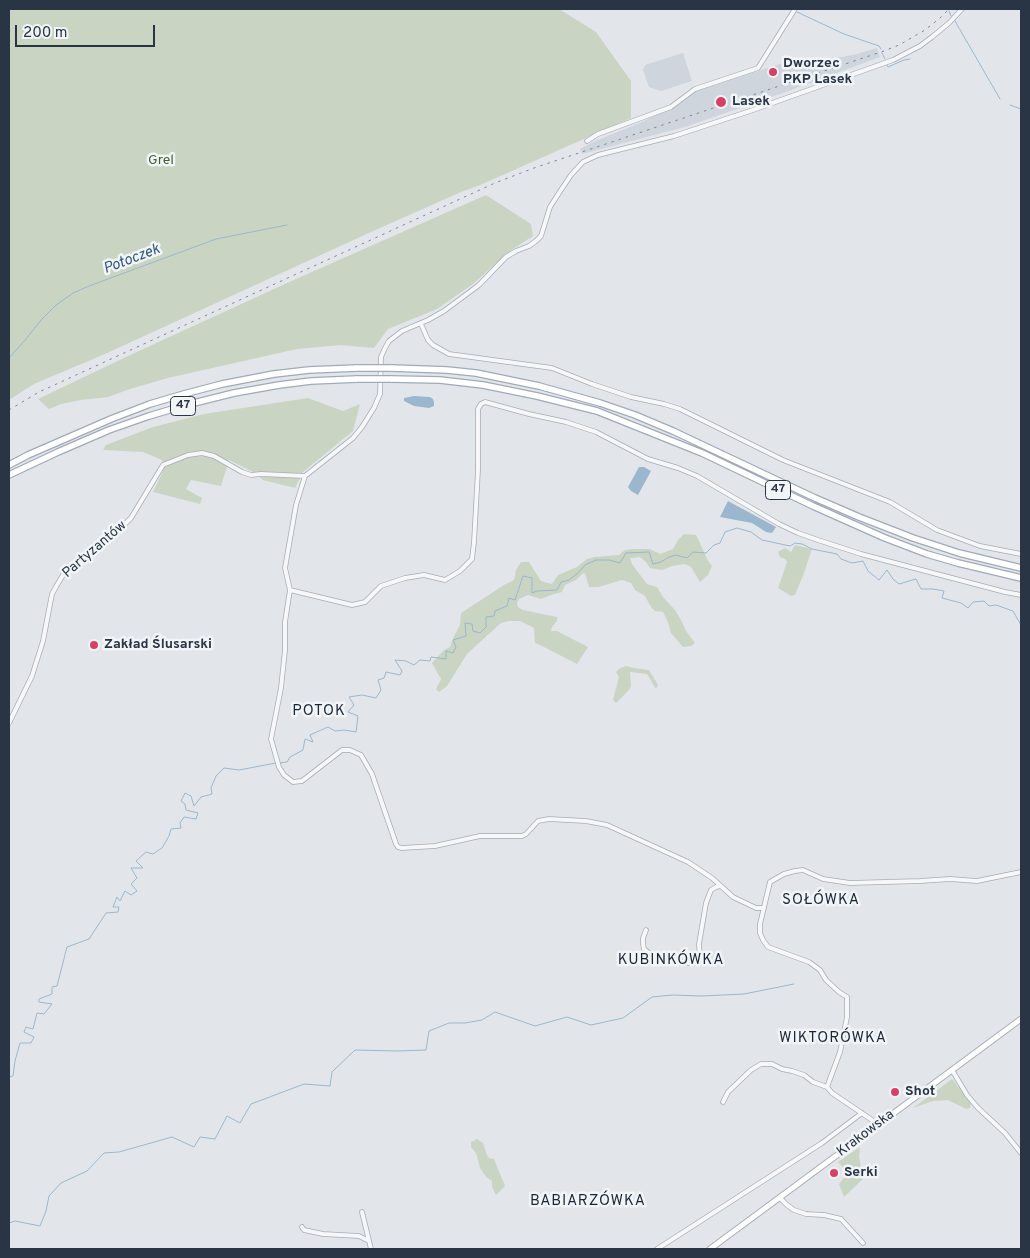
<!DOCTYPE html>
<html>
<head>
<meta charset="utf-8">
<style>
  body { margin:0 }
  #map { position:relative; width:1030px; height:1258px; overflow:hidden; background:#e2e6eb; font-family:Overpass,sans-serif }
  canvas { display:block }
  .frame { position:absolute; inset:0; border:10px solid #293544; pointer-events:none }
  .scale { position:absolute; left:15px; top:25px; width:140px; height:22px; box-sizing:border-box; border:2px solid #293544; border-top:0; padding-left:6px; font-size:15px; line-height:18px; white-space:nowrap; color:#293544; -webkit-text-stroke:4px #f1f5f8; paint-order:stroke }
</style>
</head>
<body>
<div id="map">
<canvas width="1030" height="1258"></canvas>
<div class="frame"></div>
<div class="scale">200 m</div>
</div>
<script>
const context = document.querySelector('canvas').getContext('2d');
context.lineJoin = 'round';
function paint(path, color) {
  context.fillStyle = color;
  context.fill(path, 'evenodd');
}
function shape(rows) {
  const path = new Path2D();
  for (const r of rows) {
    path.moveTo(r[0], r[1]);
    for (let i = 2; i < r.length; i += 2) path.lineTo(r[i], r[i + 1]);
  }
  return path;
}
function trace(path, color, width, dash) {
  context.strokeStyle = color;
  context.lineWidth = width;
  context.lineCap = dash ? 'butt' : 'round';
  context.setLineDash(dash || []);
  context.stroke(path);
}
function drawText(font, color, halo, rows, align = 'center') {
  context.font = font + ' Overpass,sans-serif';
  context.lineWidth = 5;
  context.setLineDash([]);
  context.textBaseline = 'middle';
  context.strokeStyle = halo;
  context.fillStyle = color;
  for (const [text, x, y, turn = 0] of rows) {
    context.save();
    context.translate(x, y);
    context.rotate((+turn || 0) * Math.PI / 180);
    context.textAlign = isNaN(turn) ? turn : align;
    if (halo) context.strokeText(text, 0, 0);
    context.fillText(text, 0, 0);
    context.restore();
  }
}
const built = shape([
  [877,48,880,57,783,93,685,127,582,154,580,149,595,141,635,125,670,109,697,91,792,60,796,65,800,65,857,54],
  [683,53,692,81,661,91,649,87,643,70,645,65]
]);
const green = shape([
  [9,9,559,9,596,32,631,81,631,118,478,186,461,192,371,232,105,354,34,384,9,400],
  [486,195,531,224,533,236,510,251,473,284,437,309,388,329,374,348,340,345,297,349,168,378,130,389,108,397,81,400,61,404,49,409,38,399,128,356,287,283],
  [308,398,343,411,360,404,353,431,303,472,295,488,263,480,253,472,229,460,221,486,191,480,186,489,202,498,200,504,153,492,164,469,162,460,143,452,103,450,106,445,153,427,204,414],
  [684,534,696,535,700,543,707,559,712,566,708,575,700,582,691,567,685,564,672,566,662,570,650,568,646,562,640,557,630,558,632,564,647,584,657,587,663,597,675,610,681,620,686,631,695,643,691,646,683,647,671,633,668,622,663,612,655,611,651,607,645,596,635,590,631,583,622,580,598,587,589,587,585,573,582,574,576,580,565,585,562,592,551,595,541,599,528,595,519,599,517,603,518,607,523,610,557,617,557,621,552,627,551,631,557,631,588,647,577,664,540,645,535,643,534,628,520,621,509,621,501,623,467,654,447,686,439,692,436,689,441,679,432,663,444,650,450,647,454,636,460,625,461,613,504,585,514,580,516,570,521,562,529,562,541,581,552,584,558,575,577,567,587,559,595,557,619,555,625,550,634,549,650,549,660,554,673,549,678,540],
  [795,545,812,549,804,573,795,595,791,596,778,588,787,562,785,559,780,557,778,552,785,548,791,552],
  [626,666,634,668,649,670,658,685,656,689,647,674,630,672,631,686,629,690,616,703,613,700,619,677,616,672,620,668],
  [952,1079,971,1103,970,1108,966,1109,948,1100,933,1101,913,1108],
  [477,1139,483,1143,487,1155,489,1158,494,1159,505,1186,496,1195,492,1187,492,1181,486,1177,480,1168,476,1153,471,1147,471,1142],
  [860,1147,859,1156,863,1179,844,1197,839,1184,848,1173,838,1162]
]);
const water = shape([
  [414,396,430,397,433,399,434,402,434,406,429,408,414,406,404,401,404,398],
  [639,467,644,467,651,471,638,495,631,491,628,487],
  [728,501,776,527,772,533,766,532,752,523,720,517]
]);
const stream = shape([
  [789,9,790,9],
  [949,11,951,16],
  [797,12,844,34,879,46,881,49],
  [955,21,1000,99],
  [882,53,885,59],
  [887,65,888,67,904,60,910,59],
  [1010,105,1021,109],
  [9,358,26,339,41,320,55,306,73,293,89,286,216,239,287,225],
  [280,763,287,762,290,757,303,750,305,739,313,742,310,735,328,727,335,731,344,730,356,732,358,716,348,712,354,705,349,697,362,695,376,698,381,690,378,680,384,678,386,672,400,675,402,671,395,660,406,661,414,665,420,660,430,661,431,657,446,659,446,651,453,653,456,647,453,640,466,636,465,623,472,624,473,631,480,633,486,627,486,617,494,616,495,611,507,606,509,598,515,600,523,576,532,578,532,593,537,591,557,590,561,582,569,580,578,573,585,565,596,560,609,560,620,563,626,553,649,552,653,564,661,562,669,557,676,555,687,558,693,552,706,553,714,545,720,543,725,532,737,528,751,532,762,540,790,546,795,543,802,544,812,549,837,554,841,559,852,563,863,561,868,571,879,580,887,570,893,579,899,584,916,579,921,589,933,589,944,591,942,598,961,603,968,608,973,602,984,601,989,606,996,605,1013,611,1021,625],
  [9,1077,13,1076,15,1061,20,1043,31,1043,34,1037,24,1032,26,1027,33,1029,37,1013,44,1014,52,1004,39,1002,39,999,52,994,52,987,57,986,67,947,89,939,106,913,118,912,119,907,113,907,117,897,120,901,125,891,131,895,137,891,131,884,137,878,131,868,143,868,136,861,146,852,153,854,162,848,169,836,171,829,181,828,180,823,184,817,196,819,198,813,186,810,185,804,181,801,185,793,191,796,194,806,201,797,212,794,211,788,216,776,224,768,239,770,276,763],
  [9,1223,15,1221,40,1226,46,1211,49,1196,61,1183,87,1171,104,1153,119,1152,172,1137,194,1147,200,1137,215,1139,227,1116,240,1123,251,1104,304,1084,330,1086,332,1072,355,1050,398,1051,426,1050,429,1031,449,1023,465,1023,482,1020,495,1012,535,1026,567,1017,591,1025,623,1018,652,997,673,995,701,996,744,994,794,984]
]);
const minor = shape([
  [587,141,598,134,671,107,695,89,758,68,795,9],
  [421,324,428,340,433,345,449,354,552,368,592,384,631,397,664,404,680,409,783,460,890,502,937,530,980,546,1021,554],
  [290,590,352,605,365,602,381,586,405,578,424,575,445,580,460,571,472,559,474,542,478,470,478,409,481,404,485,402,529,414,566,422,596,432,648,459,678,468,697,476,779,524,798,533,818,540,861,554,1005,592,1021,595],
  [9,723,32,676,43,641,52,594,57,585,63,575,76,564,110,539,131,518,163,465,188,455,202,453,214,456,242,472,251,475,261,474,305,476],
  [764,908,756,908,733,897,712,878,688,862,607,825,586,821,549,819,538,821,526,834,522,836,480,836,435,846,402,848,398,847,396,844,372,774,361,755,350,750,342,750,302,781,293,782,284,775,279,767,271,739,281,688,285,650,285,622,290,590,285,568,296,505,305,476,353,438,362,427,374,408,380,394,381,357,385,348,389,341,402,331,428,320,444,311,479,285,506,257,516,251,529,246,536,241,541,236,550,207,559,193,571,175,583,162,598,155,674,136,750,111,893,60,920,46,932,37,949,23,962,9],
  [646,930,643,938,643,944,644,949,649,953,658,958,689,963,698,963,700,960,699,944,706,903,711,890,716,887,720,886],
  [952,1070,967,1095,978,1108,1005,1133,1021,1153],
  [723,1102,728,1092,751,1070,761,1064,772,1064,782,1069,792,1071,804,1075,813,1082,827,1087],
  [878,1125,872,1120,832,1093,827,1087,840,1052,847,1017,847,997,839,992,826,980,820,970,809,962,768,947,763,940,760,933,760,924,770,882,784,874,795,871,803,870,823,879,850,883,920,881,950,879,977,881,1021,872],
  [780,1198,787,1205,794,1210,806,1214,824,1215,841,1219,863,1243],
  [362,1212,371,1249],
  [302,1227,304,1230,323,1234,359,1236,369,1241],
  [657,1249,822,1143,862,1113]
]);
const secondary = shape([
  [710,1249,1021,1019]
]);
const primary = shape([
  [391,368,447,370,476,373,539,386,600,403,635,415,673,431,815,498,859,517,913,538,959,553,1021,568],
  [391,379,440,380,483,385,537,396,597,411,702,453,813,506,885,538,927,554,958,563,1021,578],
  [9,465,28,455,111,419,150,404,184,394,222,384,274,374,309,370,357,368],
  [9,475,58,452,109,430,149,416,186,405,234,393,279,385,311,381,357,379]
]);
const rail = shape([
  [9,410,39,392,495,183,534,168,884,51,899,45,925,30,940,18,949,9]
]);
const primaryBridge = shape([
  [357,368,391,368],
  [357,379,391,379]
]);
const markers = [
  [773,72,5,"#d74064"],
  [721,102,6,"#d74064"],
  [94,645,5,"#d74064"],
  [895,1092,5,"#d74064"],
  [834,1173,5,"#d74064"]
];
const shields = [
  [183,406,25],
  [778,490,25]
];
const shieldNames = [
  ["47",183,406],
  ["47",778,490]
];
const poiNames = [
  ["Dworzec",783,64],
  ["PKP Lasek",783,80],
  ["Lasek",732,102],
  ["Zakład Ślusarski",104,645],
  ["Shot",905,1092],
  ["Serki",844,1173]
];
const parkNames = [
  ["Grel",161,161]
];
const streetNames = [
  ["Partyzantów",95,550,-41],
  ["Krakowska",866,1134,-37]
];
const waterNames = [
  ["Potoczek",132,260,-21]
];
const neighbourhoodNames = [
  ["POTOK",319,712],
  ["SOŁÓWKA",821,901],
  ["KUBINKÓWKA",671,961],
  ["WIKTORÓWKA",833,1039],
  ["BABIARZÓWKA",588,1202]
];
paint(built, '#cfd5dd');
paint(green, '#c9d5c2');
paint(water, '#9bb7cd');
trace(stream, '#9bb7cd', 1);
trace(minor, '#a7adb6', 5.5);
trace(secondary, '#a7adb6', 7);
trace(primary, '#a0abb7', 8);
trace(minor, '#f5f7f9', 4);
trace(secondary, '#fff', 5);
trace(primary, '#fff', 5.5);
trace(rail, '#7a8796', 1, [2.5, 5]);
trace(primaryBridge, '#a0abb7', 8, []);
trace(primaryBridge, '#fff', 5.5);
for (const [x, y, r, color] of markers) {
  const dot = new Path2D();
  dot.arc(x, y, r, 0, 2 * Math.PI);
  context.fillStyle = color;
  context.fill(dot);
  trace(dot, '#f1f5f8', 2);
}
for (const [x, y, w] of shields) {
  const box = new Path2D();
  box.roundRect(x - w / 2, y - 9.5, w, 19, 4);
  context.fillStyle = '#f1f5f8';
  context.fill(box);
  trace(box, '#293544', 1);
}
drawText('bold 12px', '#293544', null, shieldNames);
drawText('bold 14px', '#293544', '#f1f5f8', poiNames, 'left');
drawText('14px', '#416135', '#f1f5f8', parkNames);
drawText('14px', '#293544', '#f1f5f8', streetNames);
drawText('italic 15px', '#30587b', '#f1f5f8', waterNames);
context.letterSpacing = '1px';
drawText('15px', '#1b2635', '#f1f5f8', neighbourhoodNames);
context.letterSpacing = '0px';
</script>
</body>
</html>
